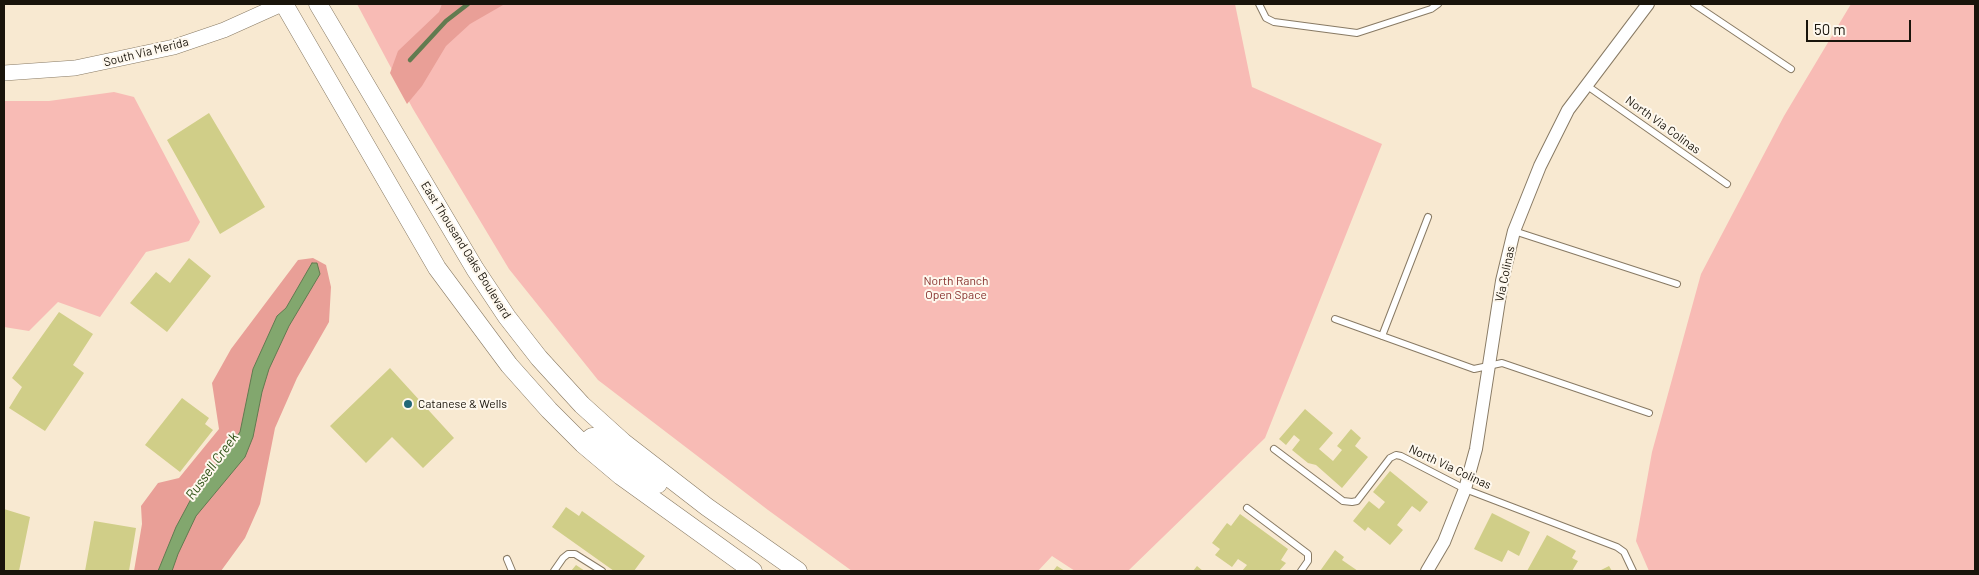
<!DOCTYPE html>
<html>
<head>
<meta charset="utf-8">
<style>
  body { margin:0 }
  #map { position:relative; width:1979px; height:575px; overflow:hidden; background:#f8e9d1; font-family:Barlow,sans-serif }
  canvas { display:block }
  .frame { position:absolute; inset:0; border:5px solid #19140b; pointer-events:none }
  .scale { position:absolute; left:1806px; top:20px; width:105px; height:22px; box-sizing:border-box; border:2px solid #19140b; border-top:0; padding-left:6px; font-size:15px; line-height:18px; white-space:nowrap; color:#19140b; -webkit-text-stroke:4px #fef8ee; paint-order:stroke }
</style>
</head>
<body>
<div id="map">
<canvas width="1979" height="575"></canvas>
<div class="frame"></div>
<div class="scale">50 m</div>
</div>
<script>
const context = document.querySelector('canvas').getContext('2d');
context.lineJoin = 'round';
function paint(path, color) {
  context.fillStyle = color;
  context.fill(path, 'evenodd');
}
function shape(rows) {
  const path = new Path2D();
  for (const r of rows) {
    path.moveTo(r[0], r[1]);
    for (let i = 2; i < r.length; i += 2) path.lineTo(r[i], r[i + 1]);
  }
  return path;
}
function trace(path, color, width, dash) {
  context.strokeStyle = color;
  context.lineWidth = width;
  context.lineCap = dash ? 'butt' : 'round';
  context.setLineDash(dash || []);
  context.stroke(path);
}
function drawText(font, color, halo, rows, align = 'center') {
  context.font = font + ' Barlow,sans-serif';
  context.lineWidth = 4;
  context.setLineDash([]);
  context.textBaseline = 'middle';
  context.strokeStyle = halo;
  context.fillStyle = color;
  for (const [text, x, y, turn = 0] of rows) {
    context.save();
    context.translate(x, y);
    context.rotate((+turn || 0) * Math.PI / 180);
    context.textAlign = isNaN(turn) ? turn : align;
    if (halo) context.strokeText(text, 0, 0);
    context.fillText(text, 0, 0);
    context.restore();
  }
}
const green = shape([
  [357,4,1235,4,1252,87,1382,144,1265,438,1128,571,1075,571,1052,556,1038,571,852,571,768,510,598,380,509,269,413,109],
  [1851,4,1975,4,1975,571,1649,571,1636,541,1652,452,1701,274,1784,116],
  [114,92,134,97,200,222,189,241,146,252,100,317,58,302,29,331,4,327,4,101,49,101]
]);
const forest = shape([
  [442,4,503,5,470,24,446,46,422,86,407,104,390,73,398,51,439,12],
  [313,258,326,265,331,287,329,322,297,378,275,428,260,504,245,538,221,571,134,571,142,524,141,506,158,483,179,478,219,429,212,383,231,349,298,260]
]);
const water = shape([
  [312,263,317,263,320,274,289,326,269,369,262,392,253,437,245,457,196,516,178,554,172,571,158,571,176,527,191,499,240,432,253,369,277,316,286,308,312,263]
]);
const stream = shape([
  [410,60,446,21,468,4]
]);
const building = shape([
  [209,113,265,207,220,234,167,140],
  [189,258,211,276,167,332,130,303,156,272,170,283],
  [59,312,93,334,73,365,84,373,45,431,9,408,22,387,12,378],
  [390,368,454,438,423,468,392,437,366,463,330,426],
  [182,398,209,418,205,424,213,430,180,472,145,445],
  [1305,409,1333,433,1319,449,1333,461,1342,450,1337,446,1351,429,1361,438,1355,446,1368,457,1342,488,1316,465,1308,463,1292,450,1300,440,1294,435,1286,445,1279,439],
  [1390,471,1428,502,1420,512,1412,506,1397,525,1403,530,1390,545,1368,527,1365,531,1353,521,1369,501,1379,509,1385,502,1373,492],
  [566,507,579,516,582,511,645,556,634,571,614,571,552,527],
  [4,509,30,517,19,571,4,571],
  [1492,513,1530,532,1519,556,1508,550,1502,562,1474,549],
  [1240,514,1288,549,1281,560,1286,563,1279,571,1242,571,1247,565,1238,559,1232,567,1215,555,1220,549,1212,543,1227,523,1231,526],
  [94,521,136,528,129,571,85,571],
  [1547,535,1576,551,1572,558,1578,561,1572,571,1527,571],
  [1335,550,1344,557,1342,560,1358,571,1320,571],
  [576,565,585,571,571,571],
  [1057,566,1065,571,1053,571],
  [1197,566,1203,571,1193,571],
  [1609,566,1612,571,1599,571]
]);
const service = shape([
  [1259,4,1266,18,1274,22,1357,33,1431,9,1438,4],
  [1694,4,1791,69],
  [1586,85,1727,184],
  [1514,231,1677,284],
  [1335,319,1474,369,1502,363,1649,413],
  [1382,336,1428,217],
  [1274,449,1343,501,1352,502,1357,501,1390,458,1396,455,1401,456,1465,489,1617,547,1624,552,1633,571],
  [1247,508,1308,554,1308,561,1301,571],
  [507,559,512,571],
  [554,571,563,558,568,554,575,554,602,571]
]);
const minor = shape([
  [1427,571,1444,542,1465,489,1476,449,1502,281,1514,231,1540,166,1568,110,1648,4]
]);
const tertiary = shape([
  [4,73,75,68,174,47,224,30,282,4]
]);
const secondary = shape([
  [284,4,437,268,509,365,549,410,583,444,621,476,753,571],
  [318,4,475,269,507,317,539,358,582,405,623,442,707,507,798,571],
  [583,444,592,437,597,437,658,484]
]);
const markers = [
  [408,404,5,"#216677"]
];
const streetNames = [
  ["South Via Merida",146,52,-14],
  ["North Via Colinas",1663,125,36],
  ["East Thousand Oaks Boulevard",466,250,58],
  ["Via Colinas",1505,274,-78],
  ["North Via Colinas",1450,467,25]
];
const parkNames = [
  ["North Ranch",956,281],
  ["Open Space",956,295]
];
const poiNames = [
  ["Catanese & Wells",418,404]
];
const waterNames = [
  ["Russell Creek",212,466,-54]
];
paint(green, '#f8bbb5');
paint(forest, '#e99f97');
paint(water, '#82a76e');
trace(water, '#627b50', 1);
trace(stream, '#627b50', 4.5);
paint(building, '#d0ce88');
trace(service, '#887a64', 8);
trace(minor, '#887a64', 14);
trace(tertiary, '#887a64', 16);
trace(secondary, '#887a64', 19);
trace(service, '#fff', 6);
trace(minor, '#fff', 12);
trace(tertiary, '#fff', 15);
trace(secondary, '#fff', 18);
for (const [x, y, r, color] of markers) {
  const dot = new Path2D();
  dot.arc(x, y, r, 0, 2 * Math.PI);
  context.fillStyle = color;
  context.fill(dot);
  trace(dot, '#fef8ee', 2);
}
drawText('12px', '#19140b', '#fef8ee', streetNames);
drawText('12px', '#87302d', '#fef8ee', parkNames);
drawText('12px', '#19140b', '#fef8ee', poiNames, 'left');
drawText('italic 14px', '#2e5115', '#fef8ee', waterNames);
</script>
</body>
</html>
